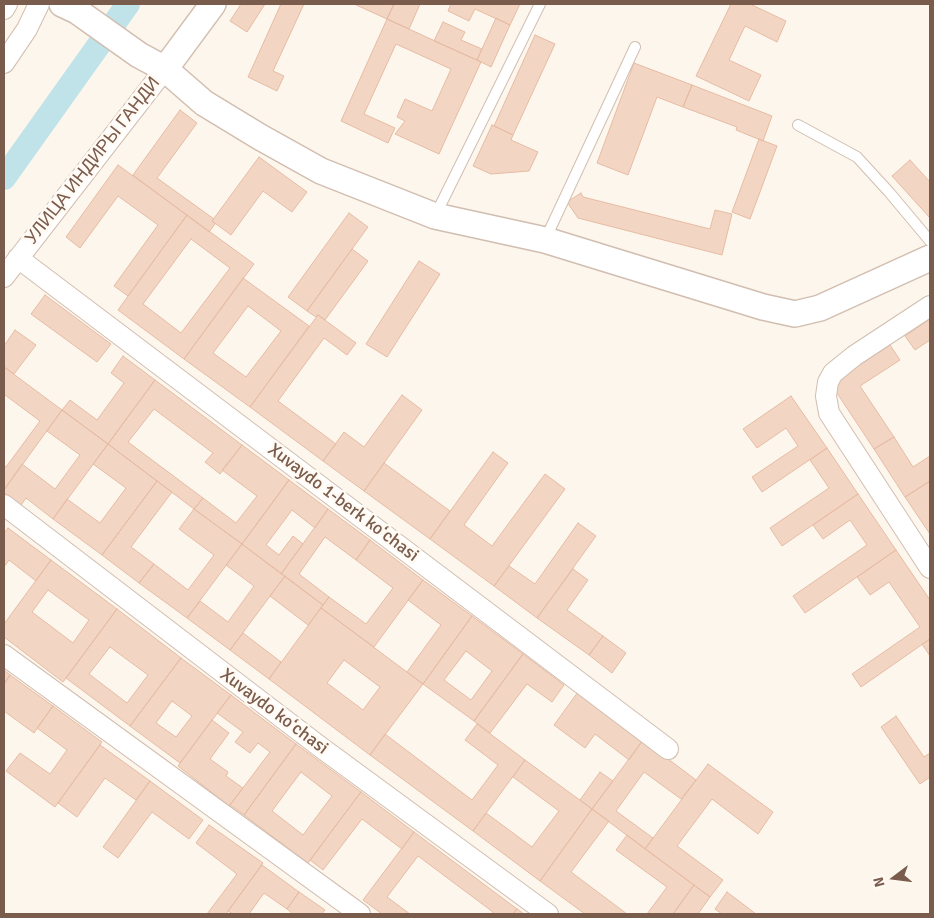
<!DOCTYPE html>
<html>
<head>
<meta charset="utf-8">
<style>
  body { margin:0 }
  #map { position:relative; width:934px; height:918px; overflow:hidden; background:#fdf6ec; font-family:Signika,sans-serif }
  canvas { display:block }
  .frame { position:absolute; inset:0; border:5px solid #7a5c4d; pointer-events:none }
  .north { position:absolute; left:869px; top:853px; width:50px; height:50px; -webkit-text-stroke:4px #fffaf3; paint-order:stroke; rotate:255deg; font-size:14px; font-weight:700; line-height:20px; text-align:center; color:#7a5c4d }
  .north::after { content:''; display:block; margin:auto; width:18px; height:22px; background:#7a5c4d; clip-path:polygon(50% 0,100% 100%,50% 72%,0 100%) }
</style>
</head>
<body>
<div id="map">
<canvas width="934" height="918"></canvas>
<div class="frame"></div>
<div class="north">N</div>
</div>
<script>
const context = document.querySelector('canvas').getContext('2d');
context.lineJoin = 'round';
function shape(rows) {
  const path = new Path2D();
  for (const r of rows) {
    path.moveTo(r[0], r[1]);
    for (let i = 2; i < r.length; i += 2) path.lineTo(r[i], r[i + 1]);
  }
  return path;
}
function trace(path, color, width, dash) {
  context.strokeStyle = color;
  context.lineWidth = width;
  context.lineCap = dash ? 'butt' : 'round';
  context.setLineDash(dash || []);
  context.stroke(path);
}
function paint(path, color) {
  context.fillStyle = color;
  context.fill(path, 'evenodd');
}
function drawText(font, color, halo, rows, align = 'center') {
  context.font = font + ' Signika,sans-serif';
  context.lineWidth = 5;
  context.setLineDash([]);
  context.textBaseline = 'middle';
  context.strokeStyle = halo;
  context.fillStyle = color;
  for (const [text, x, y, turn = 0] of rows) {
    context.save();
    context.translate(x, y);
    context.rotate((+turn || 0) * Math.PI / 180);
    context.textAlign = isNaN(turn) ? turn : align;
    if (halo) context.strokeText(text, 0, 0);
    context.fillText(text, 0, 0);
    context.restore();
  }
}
const canal = shape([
  [4,178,128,4]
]);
const building = shape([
  [241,4,265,4,247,32,230,21,241,4],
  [281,4,304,4,273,71,284,76,277,91,248,77,281,4],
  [354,4,394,4,387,19,354,4],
  [394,4,420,4,409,29,387,19,394,4],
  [451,4,520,4,510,25,475,9,469,21,448,11,451,4],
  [731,4,750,4,786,21,777,42,745,26,729,60,761,75,749,101,696,76,731,4],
  [496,18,510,25,491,67,477,60,496,18],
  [387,19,481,62,439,154,395,134,405,121,397,117,405,99,432,111,451,69,396,44,364,114,395,128,388,143,341,121,387,19],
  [443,22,465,32,461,40,482,49,477,60,434,41,443,22],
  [535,35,555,44,513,135,494,126,535,35],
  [634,63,692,85,683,107,657,97,628,175,597,163,634,63],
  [692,85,772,116,763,141,736,130,737,127,683,107,692,85],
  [180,110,197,123,157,178,214,219,212,221,215,224,209,232,133,175,180,110],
  [492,125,513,135,511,140,538,152,529,171,491,174,473,166,492,125],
  [759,139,777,146,750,219,732,212,759,139],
  [259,157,307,192,292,212,263,191,231,235,212,221,259,157],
  [910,160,930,182,930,218,892,176,910,160],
  [118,165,187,215,128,296,114,286,158,225,118,196,80,248,66,237,118,165],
  [581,193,583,197,710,229,715,210,732,214,722,255,578,218,567,202,581,193],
  [349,213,368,227,307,311,288,297,349,213],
  [187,215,254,264,184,359,118,310,187,215],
  [191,239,230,268,181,333,143,304,191,239],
  [352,249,368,261,325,320,318,315,316,317,307,311,352,249],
  [419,261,440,274,387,357,366,344,419,261],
  [243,278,309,326,250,407,184,359,243,278],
  [248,306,281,331,246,377,213,353,248,306],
  [45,295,111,344,97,362,31,314,45,295],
  [318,315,356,343,347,355,324,338,278,401,336,444,323,461,250,407,318,315],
  [930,319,930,340,915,350,905,336,930,319],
  [15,330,36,345,14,374,4,367,4,346,15,330],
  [890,345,900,360,860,386,894,437,874,449,831,384,890,345],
  [123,356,155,380,108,444,62,410,70,400,97,420,124,383,111,373,123,356],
  [4,367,62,410,4,490,4,465,6,467,40,421,5,395,4,397,4,367],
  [155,380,242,445,220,474,205,462,213,453,154,409,128,442,203,498,194,509,108,444,155,380],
  [402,395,422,410,364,491,323,461,344,432,364,447,402,395],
  [791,396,827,448,762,492,752,477,798,446,786,428,757,448,743,429,791,396],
  [62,410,108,444,53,519,26,498,21,505,4,493,4,490,22,464,55,489,80,455,47,431,62,410],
  [894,437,913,467,930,456,930,481,905,497,874,449,894,437],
  [108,444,157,481,102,555,53,519,67,499,100,523,126,488,93,464,108,444],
  [242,445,289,480,242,544,194,509,203,498,236,523,257,496,222,470,242,445],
  [827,448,858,494,782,546,770,528,829,488,810,460,827,448],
  [493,452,508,463,464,525,492,546,545,474,565,489,494,586,430,539,493,452],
  [384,463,450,511,430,539,364,491,384,463],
  [289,480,328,509,315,528,292,510,266,545,279,555,293,536,303,544,281,574,242,544,289,480],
  [157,481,172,492,131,547,154,564,139,583,102,555,157,481],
  [930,481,930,534,905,497,930,481],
  [858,494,896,550,805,613,793,596,867,545,850,520,823,539,813,525,858,494],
  [194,509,242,544,187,618,139,583,154,564,188,590,214,555,179,529,194,509],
  [328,509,370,540,356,560,325,537,299,574,329,597,323,605,281,574,328,509],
  [578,523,596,536,537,618,494,586,509,566,535,584,578,523],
  [8,528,51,560,36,581,9,560,4,567,4,533,8,528],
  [370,540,423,580,374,647,321,608,329,597,366,624,393,588,356,560,370,540],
  [242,544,285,576,230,650,187,618,200,601,228,622,254,586,226,565,242,544],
  [896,550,930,600,930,639,861,687,852,674,920,627,889,582,870,595,857,577,896,550],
  [51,560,117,609,63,682,4,637,4,624,51,560],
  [48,590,89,620,73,643,32,612,48,590],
  [573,569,588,580,567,610,603,636,589,655,537,618,573,569],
  [285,576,323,605,308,625,270,596,285,576],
  [423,580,472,616,423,684,407,672,441,625,408,600,423,580],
  [321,608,423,684,370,755,269,679,321,608],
  [344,660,380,687,363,710,327,683,344,660],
  [117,609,181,658,130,726,66,678,117,609],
  [110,647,148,675,127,703,89,674,110,647],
  [472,616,523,654,474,721,423,684,472,616],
  [466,651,492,671,471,700,444,680,466,651],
  [243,633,281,662,269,679,230,650,243,633],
  [603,636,626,653,612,673,589,655,603,636],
  [930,639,930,656,922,644,930,639],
  [523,654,564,685,552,702,527,684,490,733,474,721,523,654],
  [181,658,231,695,180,763,130,726,181,658],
  [172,701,192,716,176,737,156,723,172,701],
  [4,670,10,675,4,684,4,670],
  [10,675,53,706,34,733,4,711,4,684,10,675],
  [578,692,643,740,629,760,595,734,585,748,554,725,578,692],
  [231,695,296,744,244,815,230,805,270,752,258,743,250,753,235,742,243,732,217,713,231,695],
  [53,706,102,742,55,807,6,771,20,753,50,774,67,750,37,728,53,706],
  [896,716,924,757,930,753,930,777,920,784,881,727,896,716],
  [212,720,229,733,210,759,228,772,226,776,243,788,229,806,178,766,212,720],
  [477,724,525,760,473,831,370,755,385,734,472,800,498,765,465,740,477,724],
  [643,740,696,780,681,799,644,772,616,811,653,838,645,849,592,809,643,740],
  [296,744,361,792,308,863,244,815,296,744],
  [301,772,332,796,303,835,272,811,301,772],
  [100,745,150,781,136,800,105,778,77,817,58,803,100,745],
  [525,760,592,809,540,881,473,831,486,813,532,847,559,811,513,777,525,760],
  [708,764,773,812,758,834,712,799,677,846,723,880,710,897,645,849,708,764],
  [600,772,613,781,592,809,580,800,600,772],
  [150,781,203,820,189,839,152,812,118,858,103,847,150,781],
  [361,792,414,832,402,849,362,819,323,870,310,860,361,792],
  [592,809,609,821,571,872,627,914,585,914,540,881,592,809],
  [209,825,263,863,226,914,207,914,237,874,196,843,209,825],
  [414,832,517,909,513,914,492,914,493,912,418,856,387,897,410,914,382,914,363,900,414,832],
  [627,835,694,885,673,914,647,914,667,887,616,850,627,835],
  [262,865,299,892,287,909,264,893,249,914,233,914,228,911,262,865],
  [694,885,710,897,698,914,673,914,694,885],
  [299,892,325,910,322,914,293,914,287,909,299,892],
  [727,892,756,914,722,914,715,909,727,892],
  [517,909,524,914,513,914,517,909]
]);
const service = shape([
  [798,125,857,157,889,192,930,241],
  [435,216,540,4],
  [545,240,635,47]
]);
const minor = shape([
  [4,9,7,4],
  [4,63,27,29,39,4],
  [18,258,668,749],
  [4,277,165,69],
  [930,306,854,356,833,373,828,382,826,396,829,413,930,568],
  [4,505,319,746,548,914],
  [4,655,360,914]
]);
const tertiary = shape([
  [62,4,77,11,139,55,165,69,204,103,260,137,321,171,435,216,545,240,763,307,795,314,820,308,930,258],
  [165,69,213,4]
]);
const streetNames = [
  ["УЛИЦА ИНДИРЫ ГАНДИ",93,161,-52],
  ["Xuvaydo 1-berk koʻchasi",343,503,37],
  ["Xuvaydo koʻchasi",274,712,37]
];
trace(canal, '#bfe3e8', 24);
paint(building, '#f3d5c3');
trace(building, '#e6bba3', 1);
trace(service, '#d1beb0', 12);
trace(minor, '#d1beb0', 22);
trace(tertiary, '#d1beb0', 28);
trace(service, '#fff', 10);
trace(minor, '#fff', 20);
trace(tertiary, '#fff', 25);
drawText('18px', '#7a5c4d', '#fffaf3', streetNames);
</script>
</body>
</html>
